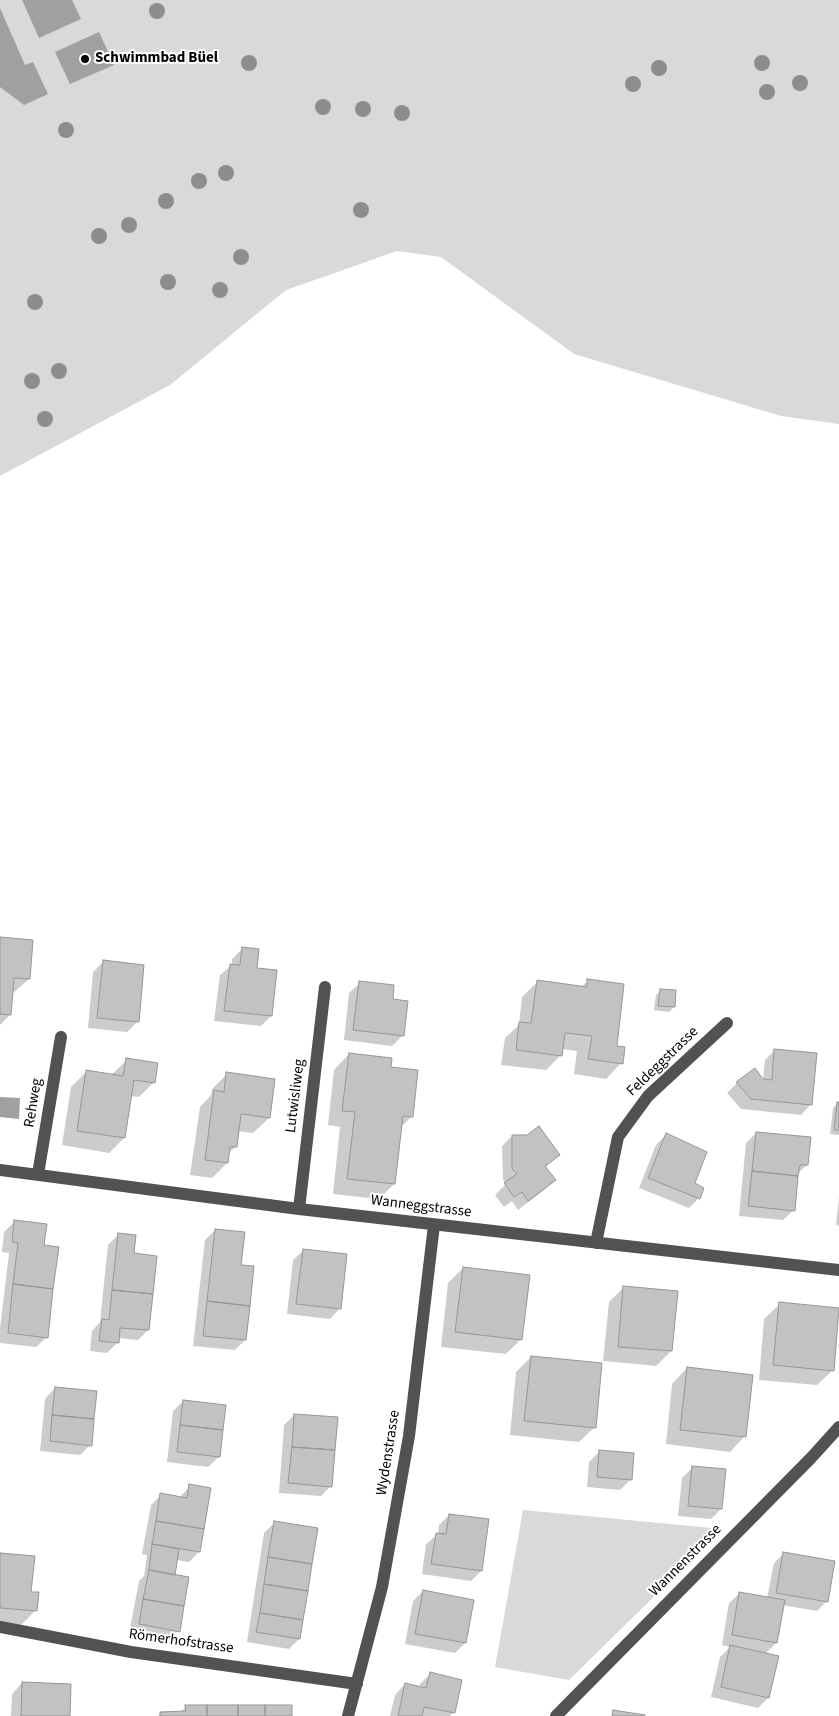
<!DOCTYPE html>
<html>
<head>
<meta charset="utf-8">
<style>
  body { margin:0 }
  canvas { display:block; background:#fff }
</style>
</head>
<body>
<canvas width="839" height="1716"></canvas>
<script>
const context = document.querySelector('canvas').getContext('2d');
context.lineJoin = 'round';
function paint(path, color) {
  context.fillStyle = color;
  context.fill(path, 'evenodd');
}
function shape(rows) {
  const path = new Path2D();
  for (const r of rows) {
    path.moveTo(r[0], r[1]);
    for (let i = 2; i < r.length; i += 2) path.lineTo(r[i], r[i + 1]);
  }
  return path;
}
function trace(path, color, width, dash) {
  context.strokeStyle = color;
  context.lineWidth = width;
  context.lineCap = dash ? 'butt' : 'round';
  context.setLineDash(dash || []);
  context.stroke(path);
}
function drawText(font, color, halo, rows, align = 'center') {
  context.font = font + ' "Source Sans 3",sans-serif';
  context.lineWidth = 4;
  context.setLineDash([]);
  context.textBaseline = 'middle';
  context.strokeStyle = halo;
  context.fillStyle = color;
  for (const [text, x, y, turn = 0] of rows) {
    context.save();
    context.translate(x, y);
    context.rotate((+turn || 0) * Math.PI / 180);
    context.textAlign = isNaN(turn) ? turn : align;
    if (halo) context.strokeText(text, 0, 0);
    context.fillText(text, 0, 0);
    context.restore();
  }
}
const green = shape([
  [0,0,839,0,839,424,781,416,574,354,441,257,397,251,286,290,170,385,0,476],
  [523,1510,723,1529,569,1680,495,1667]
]);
const water = shape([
  [22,0,72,0,81,19,39,38],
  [0,8,25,65,33,62,48,94,24,105,0,87],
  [99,32,114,65,70,84,55,52],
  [0,1097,20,1098,19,1119,0,1117]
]);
const shadow = shape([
  [0,938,29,979,12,994,10,1015,0,1025],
  [243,948,256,969,276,971,271,1016,261,1026,214,1021,220,975,232,965,232,959],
  [103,962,138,1021,127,1032,88,1028,93,972],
  [588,981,621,1063,606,1079,574,1074,577,1051,562,1049,561,1055,546,1070,501,1065,505,1038,519,1025,522,997,537,982,581,987],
  [360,983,391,1001,403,1035,392,1046,344,1040,349,993],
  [661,990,674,1007,669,1012,654,1010,656,995],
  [775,1050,811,1104,801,1115,741,1109,727,1093,737,1083,763,1080,765,1060],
  [349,1054,390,1068,412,1116,401,1127,394,1184,379,1199,333,1194,340,1127,328,1125,334,1070],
  [127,1060,154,1082,139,1097,130,1096,124,1138,109,1153,62,1145,71,1087,86,1072,111,1075],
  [227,1074,269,1118,253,1133,238,1131,235,1147,228,1154,227,1163,212,1178,190,1175,200,1107,211,1095,212,1089],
  [837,1104,839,1104,839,1135,830,1134,833,1108],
  [756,1133,807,1165,797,1174,794,1210,783,1220,739,1216,746,1143],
  [666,1135,694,1184,699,1198,689,1208,639,1188,656,1145],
  [512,1136,558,1155,545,1168,554,1180,544,1190,518,1210,512,1201,504,1207,495,1195,506,1184,503,1179,502,1146],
  [839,1197,839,1226,836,1225],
  [14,1222,43,1246,47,1337,36,1347,0,1343,0,1328,9,1253,2,1252,4,1232],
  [215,1230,240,1266,245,1340,235,1350,193,1346,205,1240],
  [118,1235,133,1255,148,1330,138,1340,118,1338,117,1343,107,1353,90,1351,92,1331,100,1322,108,1245],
  [304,1250,340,1308,330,1319,287,1314,293,1260],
  [463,1268,521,1339,506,1354,441,1347,448,1283],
  [624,1287,671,1351,656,1366,603,1361,609,1302],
  [780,1304,833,1370,817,1385,759,1380,764,1319],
  [531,1357,595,1427,579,1442,510,1435,516,1372],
  [687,1368,745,1436,730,1452,666,1444,672,1384],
  [55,1388,90,1445,80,1455,40,1451,45,1399],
  [183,1401,219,1457,208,1467,167,1462,173,1411],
  [294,1415,331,1486,321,1496,279,1493,284,1425],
  [600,1451,631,1479,620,1490,587,1487,589,1462],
  [692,1468,724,1471,721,1509,711,1519,678,1516,682,1478],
  [190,1486,199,1552,189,1562,176,1560,174,1574,178,1631,168,1641,129,1634,139,1581,144,1576,147,1555,142,1554,151,1505,161,1495,179,1498],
  [449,1515,481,1571,471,1581,422,1574,426,1544,438,1534,439,1525],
  [274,1523,299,1639,289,1649,247,1642,264,1533],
  [784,1553,827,1601,817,1611,782,1605,776,1643,765,1654,777,1657,768,1698,758,1708,711,1697,720,1657,730,1647,722,1645,729,1603,740,1593,767,1598,774,1563],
  [0,1554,35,1611,20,1626,0,1624],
  [423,1591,473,1601,465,1643,455,1653,405,1644,413,1601],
  [430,1674,454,1712,450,1716,390,1716,395,1695,405,1684,419,1688,420,1684],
  [22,1683,69,1716,11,1716,12,1694],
  [186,1706,291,1716,158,1716,161,1713,180,1713]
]);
const building = shape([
  [0,937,33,940,30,979,14,978,11,1015,0,1014,0,937],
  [242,947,259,949,257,968,277,970,272,1016,224,1011,230,964,240,965,242,947],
  [103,960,144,965,139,1022,97,1018,103,960],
  [587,979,624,984,617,1046,625,1047,623,1064,588,1059,592,1036,565,1033,562,1056,516,1050,519,1022,531,1023,537,980,587,987,587,979],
  [359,981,394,985,393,999,408,1001,404,1036,353,1030,359,981],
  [660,989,676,990,675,1007,658,1006,660,989],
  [774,1049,817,1053,812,1105,751,1099,736,1082,755,1068,763,1079,772,1080,774,1049],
  [349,1053,392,1058,391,1067,418,1070,413,1117,403,1116,395,1184,347,1179,355,1112,342,1111,349,1053],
  [126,1058,158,1063,155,1083,134,1080,125,1138,77,1131,86,1070,123,1076,126,1058],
  [226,1072,275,1079,270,1118,241,1114,237,1147,230,1147,228,1163,205,1160,214,1090,224,1092,226,1072],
  [837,1102,839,1102,839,1130,834,1130,837,1102],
  [539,1126,560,1155,545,1166,556,1180,528,1201,522,1192,514,1197,504,1183,517,1174,512,1169,512,1135,527,1135,539,1126],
  [756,1132,811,1137,808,1165,800,1165,798,1176,752,1171,756,1132],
  [666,1133,707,1152,695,1183,704,1188,700,1199,648,1178,666,1133],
  [752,1171,798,1176,795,1211,748,1206,752,1171],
  [14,1220,47,1224,44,1245,59,1247,53,1289,13,1284,18,1243,12,1242,14,1220],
  [215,1229,245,1232,241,1265,254,1266,250,1306,207,1301,215,1229],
  [118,1233,136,1235,134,1253,157,1256,153,1294,112,1290,118,1233],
  [303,1249,347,1254,341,1309,296,1304,303,1249],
  [463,1267,530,1275,522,1340,455,1332,463,1267],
  [13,1284,53,1289,48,1338,8,1333,13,1284],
  [623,1286,678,1291,672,1351,618,1347,623,1286],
  [112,1290,153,1294,149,1330,120,1328,119,1343,99,1341,102,1319,109,1320,112,1290],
  [207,1301,250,1306,246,1340,203,1336,207,1301],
  [779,1302,839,1308,834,1371,773,1365,779,1302],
  [531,1356,602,1363,596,1428,524,1421,531,1356],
  [687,1367,753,1375,746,1437,680,1430,687,1367],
  [55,1387,97,1391,94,1419,52,1415,55,1387],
  [183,1400,226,1405,223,1430,180,1425,183,1400],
  [294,1414,338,1417,335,1450,292,1447,294,1414],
  [52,1415,94,1419,92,1446,50,1441,52,1415],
  [180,1425,223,1430,220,1457,177,1452,180,1425],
  [292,1447,335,1450,332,1487,288,1483,292,1447],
  [599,1450,634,1453,632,1480,597,1477,599,1450],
  [692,1466,726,1469,722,1509,688,1506,692,1466],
  [189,1484,211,1488,204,1529,156,1521,160,1493,187,1498,189,1484],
  [449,1514,489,1519,482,1571,431,1564,436,1533,446,1534,449,1514],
  [156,1521,204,1529,200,1552,152,1544,156,1521],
  [274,1521,318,1528,312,1564,268,1557,274,1521],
  [152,1544,179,1549,175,1575,149,1570,152,1544],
  [783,1552,835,1561,828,1602,776,1593,783,1552],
  [0,1553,35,1556,31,1592,39,1592,37,1611,0,1608,0,1553],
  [268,1557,312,1564,308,1591,264,1584,268,1557],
  [149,1570,189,1577,184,1606,143,1599,149,1570],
  [264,1584,308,1591,303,1620,260,1613,264,1584],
  [423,1590,474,1600,466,1643,415,1634,423,1590],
  [739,1592,785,1600,777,1643,732,1635,739,1592],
  [143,1599,184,1606,180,1632,139,1624,143,1599],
  [260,1613,303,1620,300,1639,256,1632,260,1613],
  [730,1645,779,1656,769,1698,721,1687,730,1645],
  [430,1672,462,1680,455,1713,424,1707,422,1716,398,1716,405,1683,426,1688,430,1672],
  [22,1682,71,1684,70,1716,21,1716,22,1682],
  [185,1705,207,1705,207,1716,160,1716,160,1712,186,1711,185,1705],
  [207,1705,238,1705,238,1716,207,1716,207,1705],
  [238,1705,265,1705,265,1716,238,1716,238,1705],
  [265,1705,292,1705,292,1716,265,1716,265,1705],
  [613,1710,645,1715,645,1716,612,1716,613,1710]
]);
const minor = shape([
  [0,1170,299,1209,839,1270],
  [38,1174,61,1037],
  [299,1209,325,987],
  [596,1243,618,1137,648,1096,727,1023],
  [0,1627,131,1652,357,1684],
  [348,1716,382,1587,409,1436,434,1225],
  [556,1716,811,1458,839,1427]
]);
const trees = [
  [157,11],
  [249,63],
  [762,63],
  [659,68],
  [800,83],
  [633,84],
  [767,92],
  [323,107],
  [363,109],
  [402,113],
  [66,130],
  [226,173],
  [199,181],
  [166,201],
  [361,210],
  [129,225],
  [99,236],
  [241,257],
  [168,282],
  [220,290],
  [35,302],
  [59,371],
  [32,381],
  [45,419]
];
const markers = [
  [85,59,5,"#000"]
];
const poiNames = [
  ["Schwimmbad Büel",95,59]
];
const streetNames = [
  ["Feldeggstrasse",663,1062,-44],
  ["Lutwisliweg",296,1096,-83],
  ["Rehweg",34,1103,-81],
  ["Wanneggstrasse",421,1207,7],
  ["Wydenstrasse",389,1453,-81],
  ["Wannenstrasse",686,1561,-45],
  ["Römerhofstrasse",181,1642,8]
];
paint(green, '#d9d9d9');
paint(water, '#a0a0a0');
paint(shadow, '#0003');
paint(building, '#c2c2c2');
trace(building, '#969696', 1);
trace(minor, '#525252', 12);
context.fillStyle = '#8d8d8d';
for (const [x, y] of trees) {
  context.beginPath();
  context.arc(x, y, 8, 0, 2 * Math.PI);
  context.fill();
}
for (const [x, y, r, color] of markers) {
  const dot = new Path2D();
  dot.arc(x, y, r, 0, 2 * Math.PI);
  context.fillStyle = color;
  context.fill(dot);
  trace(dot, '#fff', 2);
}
drawText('bold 15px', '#000', '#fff', poiNames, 'left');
drawText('15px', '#000', '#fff', streetNames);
</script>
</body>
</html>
